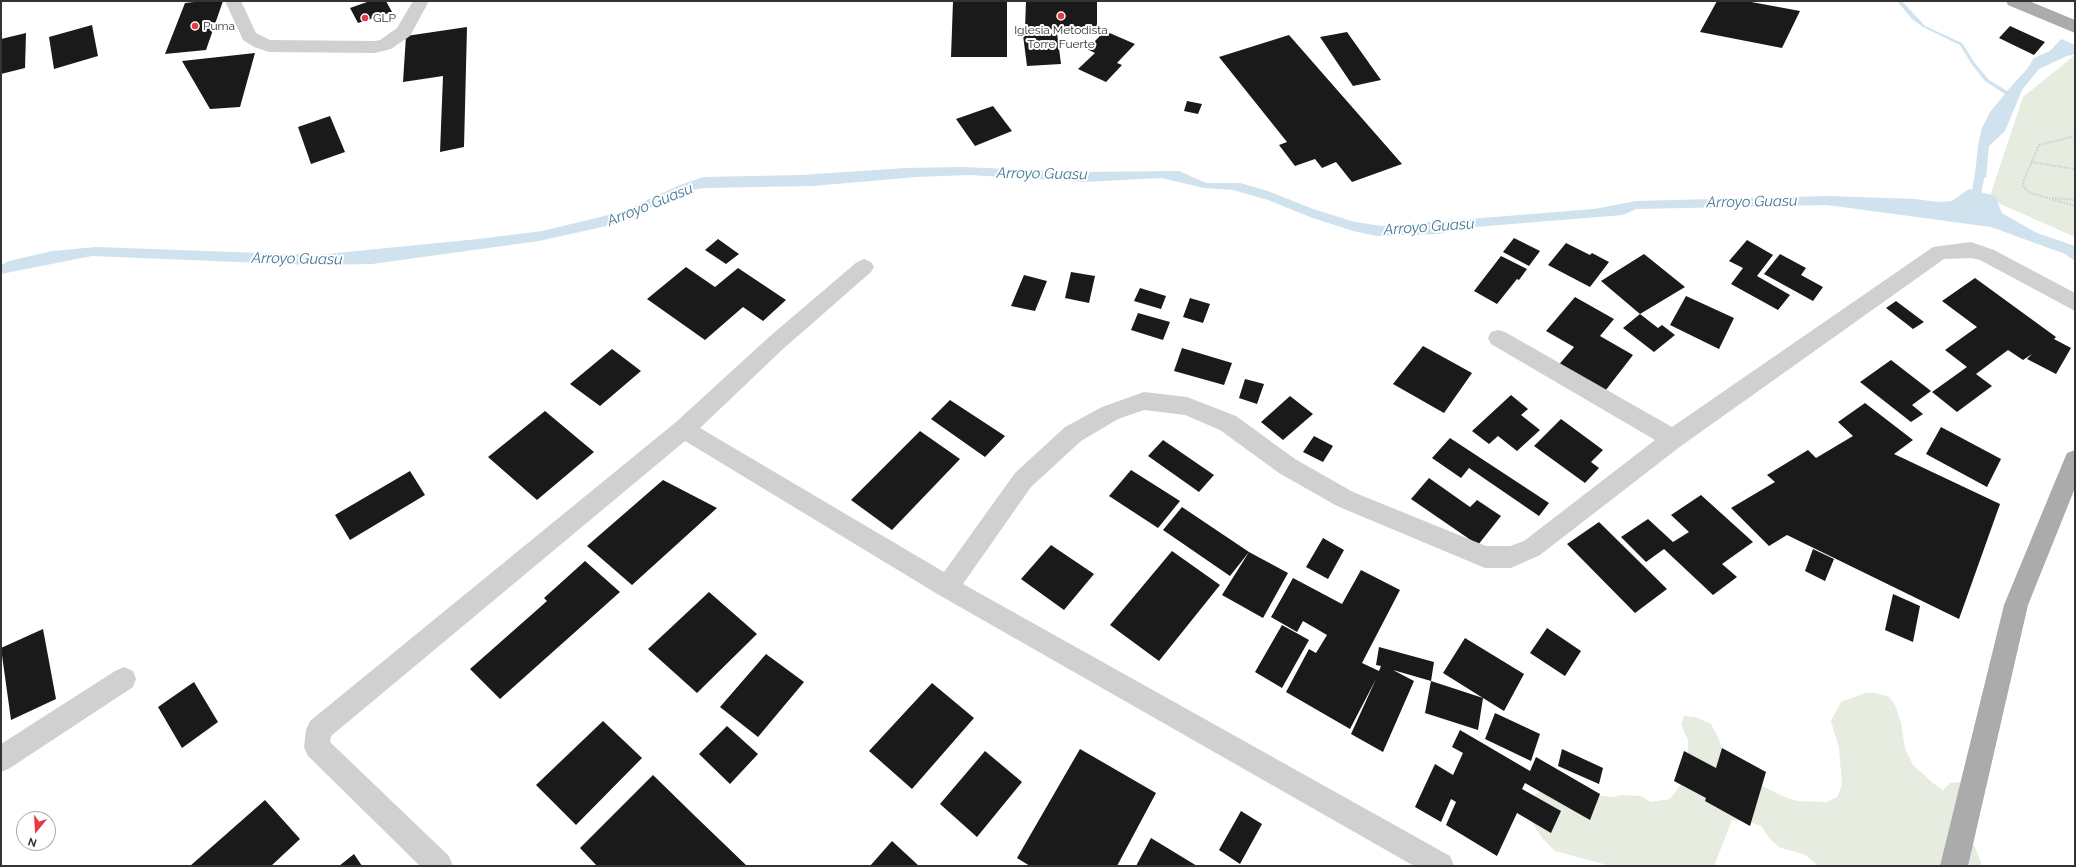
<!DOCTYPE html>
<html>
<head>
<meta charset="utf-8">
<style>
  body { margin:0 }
  #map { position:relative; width:2076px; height:867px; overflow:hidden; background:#fff; font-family:Raleway,sans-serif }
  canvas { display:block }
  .frame { position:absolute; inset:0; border:2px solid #333; pointer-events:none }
  .north { position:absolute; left:16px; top:811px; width:40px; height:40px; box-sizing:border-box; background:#fff; border:1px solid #adadad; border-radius:50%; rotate:198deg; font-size:11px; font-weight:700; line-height:16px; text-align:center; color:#333 }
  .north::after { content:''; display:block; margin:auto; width:14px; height:18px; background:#e63946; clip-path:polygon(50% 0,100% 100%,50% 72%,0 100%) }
</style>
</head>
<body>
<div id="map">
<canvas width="2076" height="867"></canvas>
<div class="frame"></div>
<div class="north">N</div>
</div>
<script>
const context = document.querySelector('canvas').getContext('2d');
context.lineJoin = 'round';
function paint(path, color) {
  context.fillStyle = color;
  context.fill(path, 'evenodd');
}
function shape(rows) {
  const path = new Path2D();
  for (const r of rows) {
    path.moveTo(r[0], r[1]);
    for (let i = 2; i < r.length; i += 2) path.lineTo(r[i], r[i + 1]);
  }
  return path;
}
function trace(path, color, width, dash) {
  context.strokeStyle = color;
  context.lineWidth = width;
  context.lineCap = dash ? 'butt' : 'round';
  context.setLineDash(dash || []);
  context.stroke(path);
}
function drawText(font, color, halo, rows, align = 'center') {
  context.font = font + ' Raleway,sans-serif';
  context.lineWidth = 4;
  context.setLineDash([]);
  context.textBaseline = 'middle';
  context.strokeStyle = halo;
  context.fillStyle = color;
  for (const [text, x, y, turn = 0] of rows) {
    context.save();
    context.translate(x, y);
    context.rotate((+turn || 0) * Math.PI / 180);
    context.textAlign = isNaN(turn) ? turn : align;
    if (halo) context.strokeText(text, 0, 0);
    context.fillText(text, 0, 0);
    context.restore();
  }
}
const green = shape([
  [2075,55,2075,237,1989,199,2023,97],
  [1866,693,1876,693,1889,697,1895,705,1901,723,1905,749,1913,765,1933,783,1943,790,1950,783,1971,781,1969,838,1975,847,1982,866,1819,866,1805,855,1779,847,1770,839,1761,826,1747,821,1732,820,1714,866,1611,866,1555,851,1542,838,1530,819,1535,795,1542,790,1614,797,1621,795,1641,796,1651,802,1670,799,1685,779,1688,766,1688,740,1681,725,1684,716,1695,717,1711,724,1718,737,1726,760,1741,775,1782,796,1797,801,1826,802,1837,797,1842,785,1839,748,1831,721,1841,702]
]);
const water = shape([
  [1897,1,1902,1,1925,26,1962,43,1974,62,1989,80,2007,91,2027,69,2034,58,2050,51,2061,39,2075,45,2075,54,2067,56,2039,69,2022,90,2005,131,1989,146,1986,178,1975,176,1978,145,1982,128,1990,112,2005,94,1985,81,1973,66,1960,45,1923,27,1912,19],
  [962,167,1078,172,1179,171,1206,183,1240,183,1268,191,1313,209,1355,222,1382,226,1594,209,1636,201,1829,196,1915,199,1938,202,1952,201,1969,189,1995,196,2002,213,2037,233,2075,246,2075,261,2065,254,1991,227,1827,205,1636,209,1623,215,1463,228,1439,234,1376,236,1353,231,1310,217,1268,200,1233,190,1204,188,1161,178,1085,182,970,175,917,177,812,186,705,188,684,191,620,223,539,241,372,264,312,265,92,256,1,274,1,265,9,261,52,251,96,247,316,255,478,239,542,231,621,212,680,185,704,177,801,175,906,168]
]);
const stream = shape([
  [1982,159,1987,162,1979,206,1974,210,1969,206,1977,162,1982,159]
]);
const building = shape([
  [203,1,223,1,206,50,165,54,185,3],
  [370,1,386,1,392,12,358,23,350,8],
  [953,1,1007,1,1007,57,951,57],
  [1026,1,1097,2,1097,30,1025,29],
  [1717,1,1746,1,1800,11,1782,48,1700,32],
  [92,25,98,56,54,69,49,37],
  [2010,26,2045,42,2034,55,1999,38],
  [467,27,464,147,440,152,443,76,403,82,406,36],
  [1105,31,1135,44,1117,63,1122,65,1106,82,1078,69,1095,53,1087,49],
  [1347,32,1381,80,1353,86,1320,37],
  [26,33,25,68,1,74,1,39],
  [1057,33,1061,64,1027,66,1023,35],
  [1289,35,1402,164,1352,182,1336,162,1322,168,1315,159,1295,166,1279,145,1287,142,1219,57],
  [255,53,240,107,210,109,182,61],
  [1187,101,1202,104,1198,114,1184,111],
  [993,106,1012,131,975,146,956,119],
  [330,116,345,152,311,164,298,127],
  [1514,238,1540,251,1529,266,1503,252],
  [718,239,739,254,726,264,705,250],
  [1747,240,1773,255,1757,276,1790,295,1778,310,1731,284,1743,268,1729,261],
  [1566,243,1590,255,1592,253,1609,262,1590,287,1548,265],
  [1644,254,1685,287,1640,314,1601,281],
  [1780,254,1806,268,1801,275,1823,287,1813,301,1764,274],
  [1501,256,1527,269,1519,280,1517,279,1497,304,1474,291],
  [686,267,715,287,738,268,786,300,763,321,743,307,705,340,647,299],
  [1071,272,1095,276,1089,303,1065,298],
  [1024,275,1047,281,1035,311,1011,306],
  [1975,278,2056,337,2054,339,2071,348,2056,374,2027,359,2032,354,2023,360,2008,350,1976,374,1992,386,1957,412,1932,392,1967,367,1945,350,1977,327,1942,301],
  [1140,288,1166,296,1161,309,1134,301],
  [1686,296,1734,318,1719,349,1670,325],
  [1575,297,1614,319,1600,336,1633,355,1602,395,1556,368,1574,347,1546,331],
  [1190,298,1210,304,1203,323,1183,317],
  [1896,301,1924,322,1913,329,1886,308],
  [1138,313,1170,322,1163,340,1131,330],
  [1640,314,1658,328,1662,325,1675,335,1654,352,1623,328],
  [1423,346,1472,373,1444,413,1393,384],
  [1182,348,1232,363,1224,385,1174,371],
  [612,349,641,371,600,406,570,384],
  [1891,360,1931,391,1912,405,1923,414,1911,422,1860,382],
  [1245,379,1264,384,1257,404,1239,398],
  [1511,395,1528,409,1521,415,1540,430,1517,451,1498,436,1489,444,1472,431],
  [1290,396,1313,414,1283,440,1261,422],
  [950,400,1005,436,985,457,931,419],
  [1865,403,1913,440,1894,454,2000,504,1959,619,1787,535,1769,546,1731,508,1775,482,1767,475,1808,450,1816,458,1853,436,1838,422],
  [545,411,594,452,537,500,488,457],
  [1561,419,1603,450,1591,462,1599,468,1585,483,1534,446],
  [1941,427,2001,459,1987,487,1926,454],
  [920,431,960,459,892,530,851,500],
  [1314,436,1333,446,1323,462,1303,452],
  [1450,438,1549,503,1539,516,1469,468,1461,478,1432,458],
  [1163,440,1214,475,1199,492,1148,456],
  [1131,470,1180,501,1158,528,1109,496],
  [410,471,425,495,350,540,335,515],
  [1429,478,1470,507,1477,500,1501,516,1478,545,1411,499],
  [663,480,717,508,632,585,587,546],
  [1701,495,1753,542,1722,564,1737,577,1713,595,1664,549,1646,562,1621,537,1648,519,1673,542,1689,532,1671,515],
  [1182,507,1249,552,1230,576,1163,530],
  [1599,522,1667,589,1635,613,1567,544],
  [1323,538,1344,550,1328,579,1306,567],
  [1051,545,1094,574,1064,610,1021,579],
  [1813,549,1834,559,1825,581,1805,571],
  [1172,551,1220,585,1159,661,1110,625],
  [1249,552,1288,573,1263,618,1222,595],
  [585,561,620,592,500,699,470,669,547,601,544,598],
  [1361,570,1400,590,1362,663,1379,671,1381,666,1376,665,1379,647,1434,662,1431,681,1483,698,1443,673,1465,638,1524,674,1504,711,1483,698,1478,730,1425,713,1431,681,1393,670,1414,681,1383,752,1351,734,1376,679,1350,729,1286,692,1309,649,1316,653,1327,635,1303,621,1297,632,1271,617,1293,578,1342,604],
  [709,592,757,634,697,693,648,649],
  [1893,594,1920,606,1913,642,1885,630],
  [1282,625,1309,640,1282,688,1255,672],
  [1547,628,1581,651,1565,676,1530,653],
  [43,629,56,699,11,720,1,648],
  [766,654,804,682,758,737,720,707],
  [194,682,218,722,182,748,158,707],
  [932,683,974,718,912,789,869,751],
  [1495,713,1540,734,1531,761,1485,739],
  [603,721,642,758,576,825,536,785],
  [727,726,758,754,730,784,699,754],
  [1460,730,1530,771,1536,757,1600,794,1590,820,1525,783,1522,789,1561,811,1551,833,1517,813,1497,856,1446,825,1456,802,1451,799,1441,822,1415,807,1435,764,1453,775,1463,753,1452,747],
  [1722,748,1766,772,1750,826,1705,801,1706,798,1674,781,1684,751,1716,768],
  [1080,749,1156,793,1117,866,1030,866,1017,858],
  [1562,749,1603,768,1599,784,1558,766],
  [985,751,1022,782,977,837,940,804],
  [653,775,696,817,747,866,597,866,580,848],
  [265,800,300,839,271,866,190,866],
  [1241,811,1262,824,1240,864,1219,850],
  [1151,838,1197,866,1136,866],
  [892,841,919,866,870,866],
  [354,854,362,866,339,866]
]);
const path = shape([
  [2075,136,2039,145,2023,182,2024,188,2031,193,2075,206],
  [2031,162,2075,169],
  [2052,198,2075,200]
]);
const minor = shape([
  [225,1,241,1,256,33,270,40,375,41,380,40,397,28,413,1,429,1,410,36,391,49,375,53,269,52,254,47,243,40,225,1],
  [1971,242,1994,250,2075,293,2075,311,1980,260,1971,258,1944,259,1681,446,1540,555,1511,568,1485,568,1337,506,1279,473,1220,430,1185,415,1144,410,1118,419,1081,441,1031,487,963,584,1450,856,1454,866,1414,866,939,595,685,441,331,736,330,742,449,856,453,866,420,866,308,756,304,747,306,730,310,721,676,422,769,337,857,262,864,259,871,262,874,267,871,272,783,349,700,428,944,572,1015,473,1065,427,1102,407,1144,392,1187,397,1236,416,1295,459,1353,492,1486,546,1510,546,1524,541,1655,440,1491,344,1488,338,1491,332,1498,330,1505,332,1672,427,1933,247,1971,242],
  [124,667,133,671,136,679,133,687,10,768,1,772,1,744,115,671,124,667]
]);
const major = shape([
  [2006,1,2029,1,2075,20,2075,33,2008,5,2006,1],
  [2075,450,2075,488,2028,605,1968,866,1940,866,2004,605,2064,460,2067,453,2075,450]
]);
const markers = [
  [1061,16,4,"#e63946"],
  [365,18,4,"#e63946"],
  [195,26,4,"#e63946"]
];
const farPoinames = [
  ["GLP",373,18],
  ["Puma",203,26],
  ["Iglesia Metodista",1061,30,"center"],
  ["Torre Fuerte",1061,44,"center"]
];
const waterNames = [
  ["Arroyo Guasu",1042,174,1],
  ["Arroyo Guasu",1752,202,-1],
  ["Arroyo Guasu",650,205,-22],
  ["Arroyo Guasu",1429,227,-4],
  ["Arroyo Guasu",297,259,1]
];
paint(green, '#e6ecdf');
paint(water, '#cfe2ee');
paint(stream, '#cfe2ee');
paint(building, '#1a1a1a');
trace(path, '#cdcdcd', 2, [1.5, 1.5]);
paint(minor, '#d0d0d0');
paint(major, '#ababab');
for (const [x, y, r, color] of markers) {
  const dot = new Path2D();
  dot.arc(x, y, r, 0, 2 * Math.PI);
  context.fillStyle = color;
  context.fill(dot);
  trace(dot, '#fff', 1.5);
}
drawText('12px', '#333', '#fff', farPoinames, 'left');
drawText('italic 15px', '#3f7597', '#fff', waterNames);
</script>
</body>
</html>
